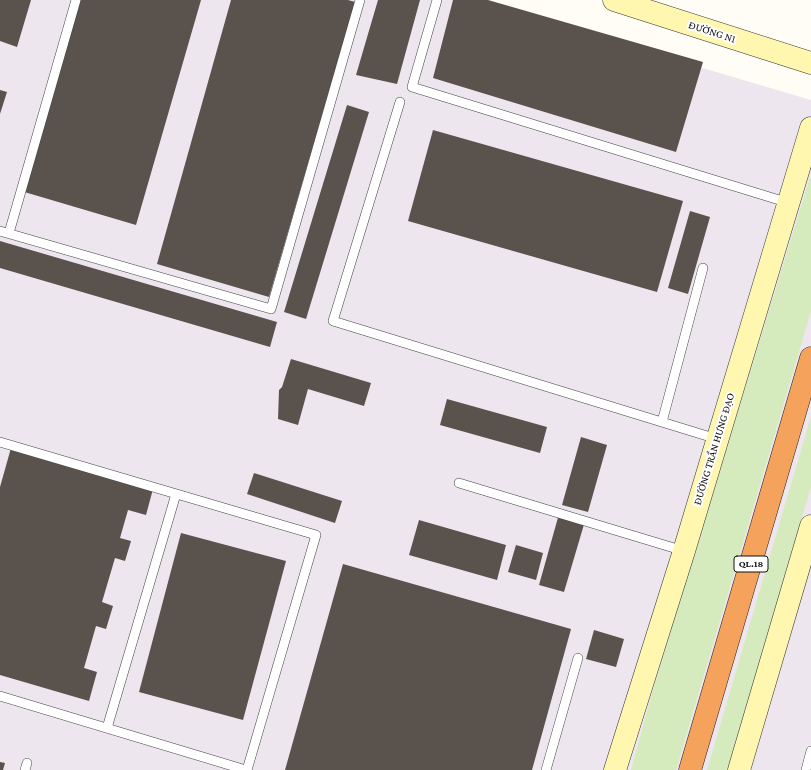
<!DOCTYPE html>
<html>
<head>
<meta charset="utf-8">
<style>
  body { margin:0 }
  canvas { display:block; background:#fffdf5 }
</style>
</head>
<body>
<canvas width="811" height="770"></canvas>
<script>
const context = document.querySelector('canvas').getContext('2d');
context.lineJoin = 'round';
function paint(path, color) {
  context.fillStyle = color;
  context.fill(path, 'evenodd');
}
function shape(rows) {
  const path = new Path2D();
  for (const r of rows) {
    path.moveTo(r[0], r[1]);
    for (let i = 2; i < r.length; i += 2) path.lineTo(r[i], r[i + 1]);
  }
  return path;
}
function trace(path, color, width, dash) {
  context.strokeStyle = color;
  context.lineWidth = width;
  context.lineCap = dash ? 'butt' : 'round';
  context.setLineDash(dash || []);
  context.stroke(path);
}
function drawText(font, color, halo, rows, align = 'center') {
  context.font = font + ' "Crimson Pro",serif';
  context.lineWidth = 4;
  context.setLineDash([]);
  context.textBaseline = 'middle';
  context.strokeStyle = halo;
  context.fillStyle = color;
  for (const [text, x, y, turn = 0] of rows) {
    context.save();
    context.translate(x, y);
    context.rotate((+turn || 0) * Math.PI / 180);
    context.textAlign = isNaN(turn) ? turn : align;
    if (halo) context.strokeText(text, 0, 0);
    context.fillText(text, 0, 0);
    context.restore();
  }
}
const industrial = shape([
  [0,0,473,0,811,100,811,770,0,770]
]);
const green = shape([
  [811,174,811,311,676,770,631,770,655,682],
  [811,416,811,487,728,770,707,770]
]);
const building = shape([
  [0,0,31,0,17,47,0,41],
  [76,0,201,0,136,225,21,191],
  [231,0,348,0,355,2,269,297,157,264],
  [378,0,420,0,397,84,356,75],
  [453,0,488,0,703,62,676,152,433,78],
  [0,90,7,92,0,114],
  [347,105,369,112,306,319,284,312],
  [433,130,683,201,657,292,408,221],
  [690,211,710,217,688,294,668,288],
  [0,241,277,322,270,347,0,268],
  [291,359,371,383,364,406,308,389,298,425,278,419,279,390,282,387],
  [447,399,547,427,540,453,440,425],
  [581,437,607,445,588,512,562,505],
  [11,448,153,489,146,515,128,510,120,538,131,541,125,561,115,558,102,602,113,606,106,629,96,626,84,668,97,672,89,701,0,675,0,487],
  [254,473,342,501,335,523,247,494],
  [559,514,585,521,564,592,539,585],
  [419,520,506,545,497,580,409,555],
  [181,533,286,561,243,720,139,692],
  [516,545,543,553,536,580,508,572],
  [343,564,571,629,532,770,285,770],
  [594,630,624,639,616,667,586,659],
  [0,762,5,763,3,770,0,770]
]);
const lane = shape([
  [437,0,412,87,789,203],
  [400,102,333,321,717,439],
  [0,231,271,309,360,0],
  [9,233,76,0],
  [662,422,703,268],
  [0,442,316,535,247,770],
  [459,483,684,551],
  [0,696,246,770],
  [107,728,176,494],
  [25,770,27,763],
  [546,770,578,658],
  [806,770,811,751]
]);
const secondary = shape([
  [614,0,811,63],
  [615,770,684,551,811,128],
  [739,770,811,526]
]);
const highway = shape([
  [690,770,811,358]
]);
const shields = [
  [751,564,34]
];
const shieldNames = [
  ["QL.18",751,564]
];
const streetNames = [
  ["ĐƯỜNG N1",712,32,18],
  ["ĐƯỜNG TRẦN HƯNG ĐẠO",714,449,-73]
];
paint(industrial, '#eee6ef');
paint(green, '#d5ebbd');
paint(building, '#5a524d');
trace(lane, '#444', 10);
trace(secondary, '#333', 23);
trace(highway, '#222', 23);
trace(lane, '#fff', 9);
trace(secondary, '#fff6b0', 22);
trace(highway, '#f5a25d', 22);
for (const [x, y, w] of shields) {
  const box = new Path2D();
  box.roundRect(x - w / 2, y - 8, w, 16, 3);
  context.fillStyle = '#fff';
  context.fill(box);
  trace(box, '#111', 1);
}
drawText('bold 10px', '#111', null, shieldNames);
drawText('11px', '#111', '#fff', streetNames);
</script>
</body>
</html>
